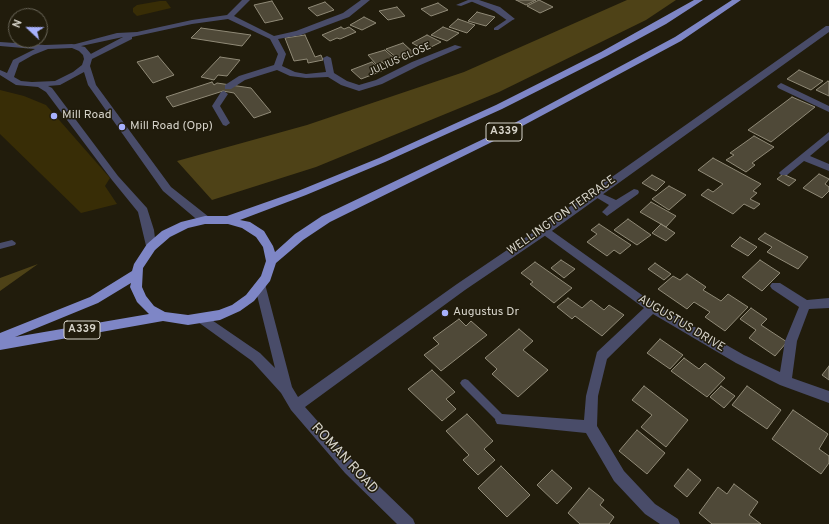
<!DOCTYPE html>
<html>
<head>
<meta charset="utf-8">
<style>
  body { margin:0 }
  #map { position:relative; width:829px; height:524px; overflow:hidden; background:#211c0c; font-family:Overpass,sans-serif }
  canvas { display:block }
  .north { position:absolute; left:8px; top:8px; width:40px; height:40px; box-sizing:border-box; background:#211c0c; border:1px solid #696558; border-radius:50%; rotate:292deg; font-size:11px; font-weight:700; line-height:16px; text-align:center; color:#d6d3c9 }
  .north::after { content:''; display:block; margin:auto; width:14px; height:18px; background:#a7b1fc; clip-path:polygon(50% 0,100% 100%,50% 72%,0 100%) }
</style>
</head>
<body>
<div id="map">
<canvas width="829" height="524"></canvas>
<div class="north">N</div>
</div>
<script>
const context = document.querySelector('canvas').getContext('2d');
context.lineJoin = 'round';
function paint(path, color) {
  context.fillStyle = color;
  context.fill(path, 'evenodd');
}
function shape(rows) {
  const path = new Path2D();
  for (const r of rows) {
    path.moveTo(r[0], r[1]);
    for (let i = 2; i < r.length; i += 2) path.lineTo(r[i], r[i + 1]);
  }
  return path;
}
function trace(path, color, width, dash) {
  context.strokeStyle = color;
  context.lineWidth = width;
  context.lineCap = dash ? 'butt' : 'round';
  context.setLineDash(dash || []);
  context.stroke(path);
}
function drawText(font, color, halo, rows, align = 'center') {
  context.font = font + ' Overpass,sans-serif';
  context.lineWidth = 3;
  context.setLineDash([]);
  context.textBaseline = 'middle';
  context.strokeStyle = halo;
  context.fillStyle = color;
  for (const [text, x, y, turn = 0] of rows) {
    context.save();
    context.translate(x, y);
    context.rotate((+turn || 0) * Math.PI / 180);
    context.textAlign = isNaN(turn) ? turn : align;
    if (halo) context.strokeText(text, 0, 0);
    context.fillText(text, 0, 0);
    context.restore();
  }
}
const green = shape([
  [160,1,166,1,171,8,137,16,133,12,133,8,137,5],
  [0,90,24,96,46,105,110,178,105,186,117,204,81,213,0,134]
]);
const forest = shape([
  [627,0,676,0,646,20,499,92,316,167,212,200,177,161,307,125,464,72],
  [38,264,0,291,0,278]
]);
const building = shape([
  [516,0,536,0,526,5,516,0],
  [539,0,553,7,540,13,527,6,539,0],
  [272,1,283,19,265,23,254,5,272,1],
  [325,2,334,10,317,16,308,8,325,2],
  [438,3,448,10,431,16,421,9,438,3],
  [397,7,405,16,388,20,379,11,397,7],
  [477,12,495,17,486,26,468,21,477,12],
  [364,17,376,23,362,30,350,25,364,17],
  [458,19,475,25,467,33,449,27,458,19],
  [341,27,344,29,349,27,356,32,340,39,337,38,330,41,322,35,341,27],
  [443,27,459,33,447,41,431,35,443,27],
  [201,28,251,35,242,46,191,38,201,28],
  [305,35,315,57,321,55,323,60,308,63,307,59,294,61,285,38,305,35],
  [427,35,441,42,425,50,412,43,427,35],
  [403,43,416,55,408,58,405,56,397,58,386,49,403,43],
  [385,50,396,60,394,61,395,62,386,66,382,62,376,64,368,55,385,50],
  [158,56,174,75,153,83,137,62,158,56],
  [220,57,240,60,227,76,218,75,214,80,201,77,220,57],
  [372,62,382,71,361,79,351,70,372,62],
  [799,70,823,81,811,90,787,79,799,70],
  [828,81,829,82,829,96,816,90,828,81],
  [212,82,214,85,217,83,251,88,271,112,254,118,234,93,223,91,173,107,166,97,212,82],
  [792,97,815,107,771,142,748,130,792,97],
  [754,136,774,147,752,163,755,165,746,172,726,160,734,155,730,153,754,136],
  [713,158,761,184,753,191,757,193,750,199,760,204,754,209,744,204,733,214,701,195,708,189,713,192,723,184,698,170,713,158],
  [783,174,796,180,789,186,777,179,783,174],
  [819,174,829,179,825,184,829,187,829,191,822,198,803,188,819,174],
  [652,175,665,182,656,191,642,183,652,175],
  [669,186,686,195,669,210,652,199,669,186],
  [651,202,676,216,666,227,640,212,651,202],
  [628,219,651,235,637,245,614,230,628,219],
  [599,224,631,245,620,254,614,250,607,256,587,242,597,234,591,230,599,224],
  [661,224,675,233,666,241,652,233,661,224],
  [765,233,808,257,798,269,767,252,772,247,758,239,765,233],
  [740,237,757,247,748,256,731,246,740,237],
  [561,260,575,269,564,278,551,268,561,260],
  [760,260,780,273,762,291,742,277,760,260],
  [535,262,572,288,554,303,530,284,533,282,521,273,535,262],
  [655,263,671,274,664,280,648,269,655,263],
  [687,274,706,287,703,290,721,301,728,294,748,307,725,331,705,317,710,312,694,302,687,309,658,289,673,276,680,280,687,274],
  [568,298,582,308,591,300,604,310,609,305,624,315,602,336,575,316,572,319,557,307,568,298],
  [751,308,767,319,761,325,787,342,775,356,749,338,756,330,740,319,751,308],
  [459,319,466,326,471,321,487,335,441,371,424,355,439,344,433,338,459,319],
  [519,329,533,341,523,350,548,370,518,397,492,374,497,369,485,358,519,329],
  [660,339,683,355,670,369,647,353,660,339],
  [684,358,699,369,705,363,725,378,707,397,671,371,684,358],
  [829,366,829,380,822,375,829,366],
  [432,370,455,392,446,399,456,409,442,421,408,389,432,370],
  [644,386,688,420,666,447,641,427,652,415,632,400,644,386],
  [721,386,735,396,724,408,710,397,721,386],
  [747,386,781,410,767,429,732,405,747,386],
  [793,410,828,434,819,449,829,456,829,463,821,474,772,439,793,410],
  [467,414,493,441,484,449,495,460,478,475,463,460,469,455,446,431,467,414],
  [637,430,665,453,647,474,619,451,637,430],
  [501,466,530,495,507,517,478,488,501,466],
  [688,469,701,480,687,497,674,486,688,469],
  [552,470,572,488,557,504,537,485,552,470],
  [734,484,758,502,749,515,761,524,712,524,699,513,718,487,727,494,734,484],
  [589,488,604,500,600,505,614,517,609,524,580,524,568,513,589,488]
]);
const service = shape([
  [468,0,476,0,461,6,456,5,468,0],
  [509,18,514,19,498,30,494,30,494,28,509,18],
  [12,240,16,243,15,245,0,249,0,243,12,240],
  [465,379,468,380,505,417,507,420,505,423,502,424,499,423,462,386,460,383,462,380,465,379]
]);
const minor = shape([
  [242,0,250,0,234,16,274,36,296,31,343,13,361,0,370,0,349,17,301,35,278,39,286,54,282,66,295,72,306,74,326,72,323,58,327,56,331,58,334,73,347,81,359,85,376,80,412,62,455,45,462,47,418,66,382,84,359,91,341,85,328,77,306,78,290,76,277,70,245,80,231,89,225,89,225,85,239,76,274,65,278,54,270,39,228,19,192,24,132,37,132,39,88,61,85,61,85,57,123,37,72,48,68,46,117,33,137,32,192,20,227,15,242,0],
  [468,0,479,0,500,7,515,19,508,21,494,11,468,0],
  [781,83,829,106,829,112,778,88,777,86,781,83],
  [224,91,228,94,220,106,230,123,226,126,223,125,212,106,221,92,224,91],
  [829,132,829,140,810,156,829,164,829,171,804,161,787,175,781,175,779,173,781,171,829,132],
  [634,189,638,190,639,192,638,194,607,216,602,212,609,205,589,193,594,190,616,200,634,189],
  [545,226,656,305,744,355,780,372,785,341,799,307,772,289,770,286,772,283,780,283,807,300,829,298,829,308,809,309,797,341,792,378,829,391,829,403,780,385,736,363,653,314,607,359,598,396,597,426,624,471,655,504,678,519,680,524,660,524,645,514,614,481,586,433,497,424,495,420,497,416,502,414,584,420,586,396,597,352,644,308,541,233,540,230,545,226]
]);
const tertiary = shape([
  [826,26,829,26,829,32,549,233,465,290,305,407,355,463,413,519,415,524,397,524,345,473,291,410,281,393,252,361,198,322,196,319,198,316,202,314,206,316,260,353,275,368,255,287,257,284,261,283,265,284,292,387,298,397,457,284,541,227,826,26],
  [0,42,45,45,72,44,85,47,91,54,92,59,90,66,96,85,171,187,209,217,210,220,209,223,201,223,163,191,88,85,84,72,60,85,48,86,52,88,118,176,147,208,154,230,156,247,155,250,147,250,138,212,112,180,46,92,38,87,16,85,0,75,0,70,7,73,13,60,35,49,0,46,0,42],
  [72,48,79,51,83,55,84,59,82,65,73,72,55,81,32,82,21,81,14,77,19,63,33,55,48,49,72,48]
]);
const trunk = shape([
  [694,0,703,0,666,24,607,56,502,109,385,162,306,195,240,220,250,222,264,231,273,246,275,252,295,234,322,216,494,134,675,37,732,0,741,0,681,41,500,138,330,222,303,240,276,263,270,281,254,301,240,311,220,320,188,325,163,321,0,350,0,333,90,297,132,271,134,264,147,244,162,231,181,222,205,216,227,216,298,191,379,158,496,105,601,52,694,0],
  [205,224,228,224,242,228,256,237,263,247,266,261,261,276,246,295,232,305,219,310,188,315,165,312,154,306,146,296,142,287,143,268,155,250,170,237,188,228,205,224],
  [131,283,130,287,137,302,149,314,15,337,98,303,131,283]
]);
const markers = [
  [54,116,4,"#a7b1fc"],
  [122,127,4,"#a7b1fc"],
  [445,313,4,"#a7b1fc"]
];
const farStreetnames = [
  ["JULIUS CLOSE",400,60,-24]
];
const shields = [
  [504,132,36],
  [82,330,36]
];
const shieldNames = [
  ["A339",504,132],
  ["A339",82,330]
];
const poiNames = [
  ["Mill Road",62,116],
  ["Mill Road (Opp)",130,127],
  ["Augustus Dr",453,313]
];
const streetNames = [
  ["WELLINGTON TERRACE",562,216,-35],
  ["AUGUSTUS DRIVE",681,324,31]
];
const nearStreetnames = [
  ["ROMAN ROAD",344,459,47]
];
paint(green, '#382d06');
paint(forest, '#4e4217');
paint(building, '#4f4938');
trace(building, '#908a77', 1);
paint(service, '#494c69');
paint(minor, '#494c69');
paint(tertiary, '#494c69');
paint(trunk, '#7e86c6');
for (const [x, y, r, color] of markers) {
  const dot = new Path2D();
  dot.arc(x, y, r, 0, 2 * Math.PI);
  context.fillStyle = color;
  context.fill(dot);
  trace(dot, '#211c0c', 1.5);
}
drawText('10px', '#d6d3c9', '#211c0c', farStreetnames);
for (const [x, y, w] of shields) {
  const box = new Path2D();
  box.roundRect(x - w / 2, y - 9, w, 18, 3);
  context.fillStyle = '#211c0c';
  context.fill(box);
  trace(box, '#d6d3c9', 1);
}
drawText('bold 11px', '#d6d3c9', null, shieldNames);
drawText('12px', '#d6d3c9', '#211c0c', poiNames, 'left');
drawText('12px', '#d6d3c9', '#211c0c', streetNames);
drawText('14px', '#d6d3c9', '#211c0c', nearStreetnames);
</script>
</body>
</html>
